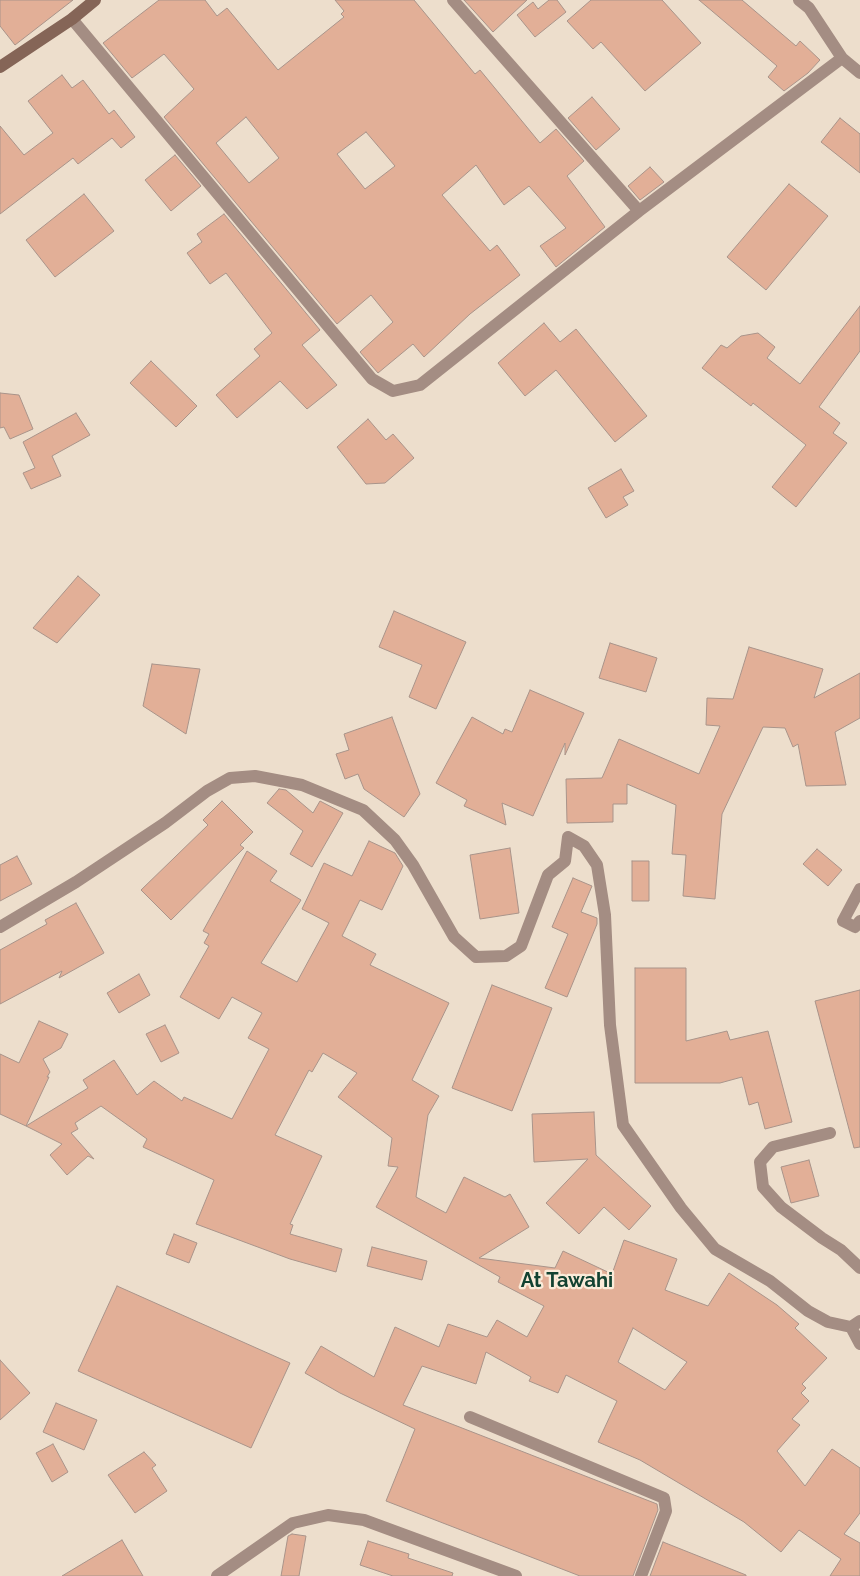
<!DOCTYPE html>
<html>
<head>
<meta charset="utf-8">
<style>
  body { margin:0 }
  canvas { display:block; background:#eddecc }
</style>
</head>
<body>
<canvas width="860" height="1576"></canvas>
<script>
const context = document.querySelector('canvas').getContext('2d');
context.lineJoin = 'round';
function paint(path, color) {
  context.fillStyle = color;
  context.fill(path, 'evenodd');
}
function shape(rows) {
  const path = new Path2D();
  for (const r of rows) {
    path.moveTo(r[0], r[1]);
    for (let i = 2; i < r.length; i += 2) path.lineTo(r[i], r[i + 1]);
  }
  return path;
}
function trace(path, color, width, dash) {
  context.strokeStyle = color;
  context.lineWidth = width;
  context.lineCap = dash ? 'butt' : 'round';
  context.setLineDash(dash || []);
  context.stroke(path);
}
function drawText(font, color, halo, rows, align = 'center') {
  context.font = font + ' Raleway,sans-serif';
  context.lineWidth = 4.5;
  context.setLineDash([]);
  context.textBaseline = 'middle';
  context.strokeStyle = halo;
  context.fillStyle = color;
  for (const [text, x, y, turn = 0] of rows) {
    context.save();
    context.translate(x, y);
    context.rotate((+turn || 0) * Math.PI / 180);
    context.textAlign = isNaN(turn) ? turn : align;
    if (halo) context.strokeText(text, 0, 0);
    context.fillText(text, 0, 0);
    context.restore();
  }
}
const building = shape([
  [0,0,73,0,15,45,0,26,0,0],
  [159,0,205,0,217,16,227,8,278,70,344,17,341,14,344,11,335,0,414,0,475,74,480,70,540,143,556,129,584,161,567,176,605,227,556,267,540,246,566,228,529,186,504,205,476,165,442,195,490,251,497,245,520,275,470,314,424,357,413,344,378,373,360,352,393,322,371,295,337,324,164,117,194,89,164,54,132,78,103,43,159,0],
  [246,117,279,158,249,183,216,143,246,117],
  [366,132,395,166,365,189,337,154,366,132],
  [464,0,527,0,493,32,464,0],
  [549,0,557,0,566,12,535,37,517,15,533,2,538,9,549,0],
  [591,0,662,0,701,43,645,91,601,42,593,49,567,21,591,0],
  [699,0,742,0,796,46,800,41,820,60,808,73,784,91,768,77,777,66,699,0],
  [62,75,72,88,83,80,109,114,114,110,135,137,121,148,112,138,78,164,73,158,0,214,0,126,24,155,53,133,28,101,62,75],
  [592,97,620,129,596,150,568,118,592,97],
  [840,118,860,134,860,173,821,142,840,118],
  [175,155,201,186,171,211,145,180,175,155],
  [650,167,664,182,640,200,628,186,650,167],
  [789,184,828,216,766,290,727,257,789,184],
  [84,194,114,231,55,277,26,240,84,194],
  [224,214,320,330,302,345,337,385,307,409,280,381,237,418,216,395,260,356,254,349,272,333,226,273,210,284,187,253,202,242,197,234,224,214],
  [860,306,860,351,819,407,840,423,833,433,847,443,796,507,772,487,806,445,753,403,751,406,702,368,721,345,727,348,741,336,758,333,775,347,767,358,800,384,860,306],
  [544,323,560,342,576,329,647,416,615,442,556,370,525,396,498,363,544,323],
  [151,361,197,406,176,427,130,383,151,361],
  [0,393,19,395,33,429,10,439,4,427,0,428,0,393],
  [76,413,90,435,52,456,61,476,31,489,23,473,35,468,23,442,76,413],
  [368,419,386,440,393,434,414,458,385,483,366,484,337,447,368,419],
  [621,469,634,491,623,497,628,505,606,518,588,488,621,469],
  [78,576,100,595,57,643,33,628,78,576],
  [394,611,466,642,436,709,409,697,422,665,379,647,394,611],
  [610,643,657,658,646,692,599,678,610,643],
  [749,647,823,669,814,698,860,673,860,718,835,732,846,785,806,786,798,744,793,747,785,728,763,727,722,814,715,899,683,896,686,855,672,854,676,805,627,784,627,804,613,804,613,822,567,823,566,779,602,778,619,739,699,774,720,726,706,725,707,698,733,699,749,647],
  [152,664,200,669,186,734,143,706,152,664],
  [530,690,584,713,565,755,565,743,533,816,502,803,506,825,464,806,467,800,436,783,472,717,503,734,505,729,512,732,530,690],
  [392,717,420,794,404,817,364,789,358,774,345,779,336,754,349,750,344,734,392,717],
  [279,789,286,790,313,813,320,801,343,813,312,867,290,854,303,831,267,803,279,789],
  [222,801,253,832,240,845,244,848,171,920,141,890,208,825,203,820,222,801],
  [369,841,395,853,403,866,382,910,360,900,342,936,376,954,370,965,449,1003,412,1080,439,1096,428,1115,416,1197,446,1213,464,1177,505,1197,510,1194,529,1227,479,1258,555,1268,563,1251,612,1274,624,1240,677,1259,665,1290,708,1306,729,1273,777,1305,799,1324,795,1328,827,1358,802,1384,806,1388,801,1393,809,1401,792,1419,800,1425,777,1451,805,1486,832,1449,860,1468,860,1513,844,1534,860,1543,860,1576,830,1576,841,1559,799,1530,781,1552,744,1522,689,1489,640,1460,598,1442,617,1401,566,1375,558,1393,529,1381,531,1377,486,1352,476,1384,422,1366,403,1405,657,1504,658,1510,633,1576,580,1576,386,1501,415,1429,340,1393,305,1373,321,1346,374,1377,395,1327,439,1347,448,1324,487,1337,497,1320,527,1337,544,1306,498,1282,500,1277,376,1207,398,1167,388,1166,392,1138,338,1097,357,1073,323,1053,312,1072,309,1070,275,1135,322,1156,290,1224,293,1225,290,1234,342,1249,336,1272,290,1259,196,1224,214,1180,143,1147,147,1139,101,1106,75,1123,78,1129,71,1133,94,1159,88,1156,67,1175,50,1155,62,1144,26,1126,88,1088,83,1080,114,1060,137,1095,154,1081,182,1101,184,1097,232,1119,269,1049,248,1038,262,1013,232,997,219,1019,180,997,209,946,204,943,209,934,203,931,247,851,277,871,270,881,301,900,261,963,297,982,329,923,302,909,324,863,352,876,369,841],
  [633,1328,687,1362,665,1390,618,1362,633,1328],
  [510,848,519,913,480,919,470,855,510,848],
  [817,849,842,870,828,886,803,864,817,849],
  [17,856,32,884,0,901,0,865,17,856],
  [632,861,649,861,649,901,632,901,632,861],
  [573,878,592,886,581,912,597,918,597,924,567,997,545,988,568,934,552,927,573,878],
  [76,903,104,953,59,978,62,971,0,1004,0,950,47,924,45,920,76,903],
  [635,968,686,968,686,1041,727,1031,730,1040,768,1031,792,1122,765,1129,758,1102,749,1105,742,1077,720,1083,635,1083,635,968],
  [139,974,150,995,119,1013,107,993,139,974],
  [492,985,552,1008,512,1111,452,1088,492,985],
  [860,990,860,1147,854,1148,815,1001,860,990],
  [39,1021,68,1034,61,1048,43,1059,50,1072,47,1077,49,1077,26,1126,0,1114,0,1054,19,1063,39,1021],
  [165,1025,179,1053,161,1062,146,1034,165,1025],
  [594,1112,596,1155,651,1206,629,1230,604,1207,579,1234,546,1203,588,1159,534,1162,532,1114,594,1112],
  [809,1160,819,1196,791,1203,781,1167,809,1160],
  [174,1234,197,1243,189,1263,166,1254,174,1234],
  [372,1247,427,1261,422,1280,367,1266,372,1247],
  [117,1286,290,1363,251,1448,78,1371,117,1286],
  [0,1360,30,1393,0,1420,0,1360],
  [56,1403,97,1420,84,1450,43,1432,56,1403],
  [53,1444,68,1472,52,1482,36,1453,53,1444],
  [144,1452,156,1465,152,1468,167,1491,135,1513,108,1475,144,1452],
  [292,1534,306,1536,299,1576,281,1576,288,1536,292,1534],
  [122,1540,143,1576,62,1576,122,1540],
  [368,1541,409,1554,408,1558,453,1573,452,1576,393,1576,360,1565,368,1541],
  [663,1542,746,1575,746,1576,650,1576,663,1542]
]);
const street = shape([
  [453,0,639,211],
  [799,0,809,8,842,58,860,73],
  [72,19,372,379,393,391,420,385,639,211,842,58],
  [860,889,843,921,855,927,860,921],
  [0,927,76,882,165,823,207,791,230,778,255,776,302,785,363,810,395,840,413,865,454,937,476,957,506,956,521,946,548,875,565,861,568,837,584,846,597,865,605,915,610,1025,623,1125,681,1208,715,1249,770,1281,808,1311,828,1322,851,1327,860,1321],
  [830,1133,773,1147,760,1162,763,1187,781,1207,822,1238,841,1250,860,1268],
  [851,1327,860,1344],
  [470,1417,664,1498,666,1511,641,1576],
  [217,1576,293,1523,328,1515,364,1520,516,1576]
]);
const secondary = shape([
  [0,67,72,19,95,0]
]);
const districtNames = [
  ["At Tawahi",567,1281]
];
paint(building, '#e2af97');
trace(building, '#a9948a', 1);
trace(street, '#a48d83', 12);
trace(secondary, '#856557', 12);
drawText('bold 20px', '#124231', '#faebd9', districtNames);
</script>
</body>
</html>
